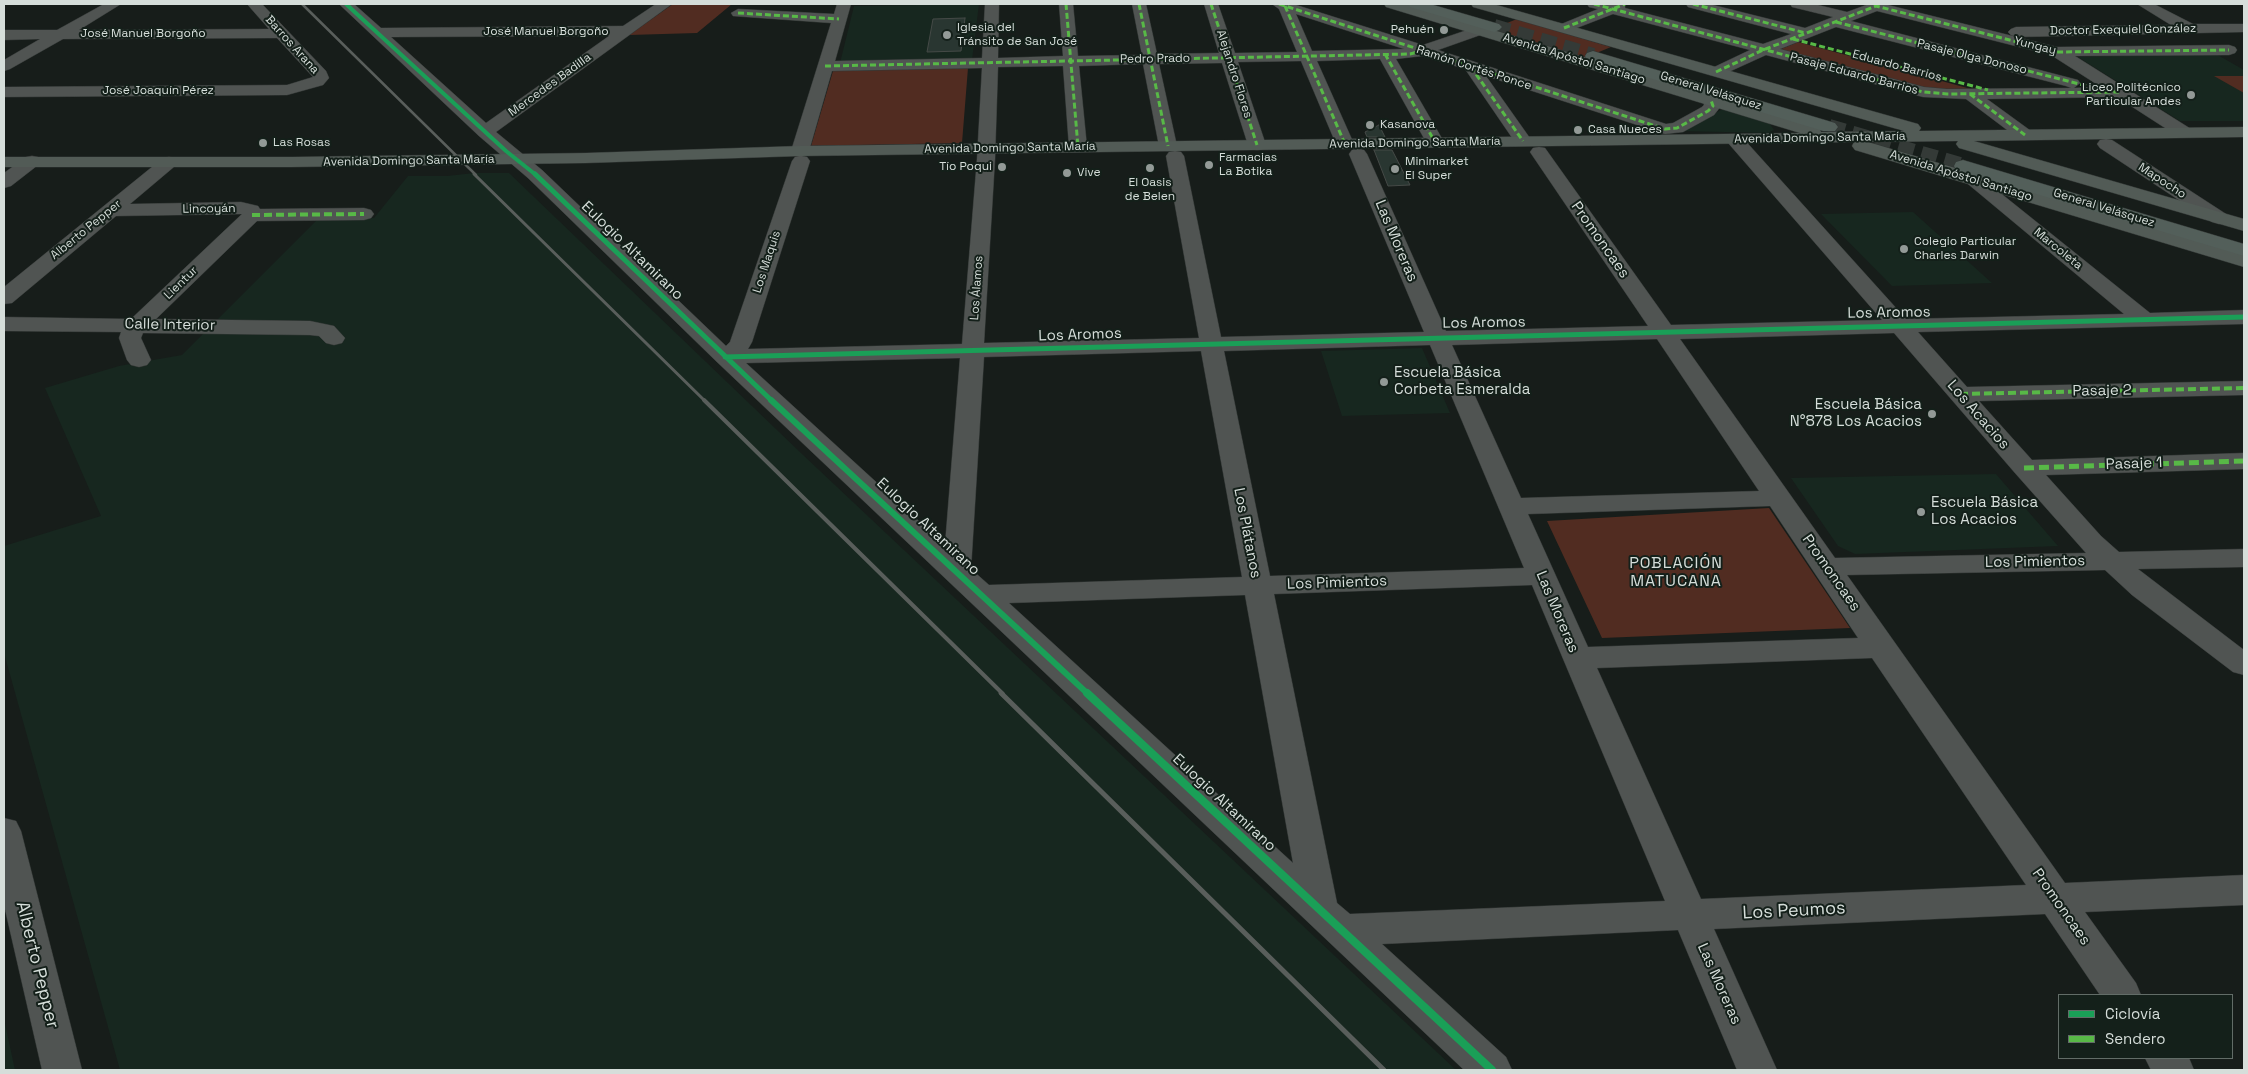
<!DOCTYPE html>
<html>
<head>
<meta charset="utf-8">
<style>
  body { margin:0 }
  #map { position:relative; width:2248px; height:1074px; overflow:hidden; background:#171d1a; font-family:"Space Grotesk",sans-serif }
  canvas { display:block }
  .frame { position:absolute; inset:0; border:5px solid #d6deda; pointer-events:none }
  .legend { position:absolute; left:2058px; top:994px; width:175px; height:65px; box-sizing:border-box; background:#14201a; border:1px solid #626c67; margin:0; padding:6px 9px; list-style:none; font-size:15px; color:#d6deda }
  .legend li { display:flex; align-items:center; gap:10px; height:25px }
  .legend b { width:25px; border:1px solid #626c67 }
</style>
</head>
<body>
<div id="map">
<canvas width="2248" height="1074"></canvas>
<div class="frame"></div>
<ul class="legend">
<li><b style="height:6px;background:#1a9f57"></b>Ciclovía</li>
<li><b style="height:6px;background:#58b947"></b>Sendero</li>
</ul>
</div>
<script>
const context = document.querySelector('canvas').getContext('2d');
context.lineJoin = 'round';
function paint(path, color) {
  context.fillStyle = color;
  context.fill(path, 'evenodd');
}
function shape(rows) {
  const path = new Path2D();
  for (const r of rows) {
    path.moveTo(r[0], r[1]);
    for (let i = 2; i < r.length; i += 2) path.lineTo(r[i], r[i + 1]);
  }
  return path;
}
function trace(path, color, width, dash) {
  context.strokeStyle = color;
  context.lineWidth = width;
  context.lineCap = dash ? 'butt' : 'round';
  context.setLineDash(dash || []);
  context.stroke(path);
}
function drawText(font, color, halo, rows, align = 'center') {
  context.font = font + ' "Space Grotesk",sans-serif';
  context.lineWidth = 4;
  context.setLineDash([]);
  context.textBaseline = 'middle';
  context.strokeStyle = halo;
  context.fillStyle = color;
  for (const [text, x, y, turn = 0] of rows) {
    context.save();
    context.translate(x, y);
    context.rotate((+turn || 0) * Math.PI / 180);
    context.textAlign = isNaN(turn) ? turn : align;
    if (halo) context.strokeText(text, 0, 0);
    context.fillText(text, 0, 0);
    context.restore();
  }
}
const built = shape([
  [979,4,972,60,840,63,854,6],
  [2216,54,2244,70,2244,121,2180,121,2078,57],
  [1725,108,1768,121,1774,130,1768,133,1681,131],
  [474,173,509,173,802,454,1456,1070,120,1070,4,653,4,546,101,516,45,388,119,366,182,355,317,220,374,218,408,176,447,176],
  [1913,212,1992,283,1892,286,1821,214],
  [1422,348,1450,413,1342,416,1321,351],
  [1996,474,2058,546,1855,554,1838,546,1791,478],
  [4,1019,15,1070,4,1070]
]);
const green = shape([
  [673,4,732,4,697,33,629,35],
  [1517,19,1611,47,1582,59,1487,31],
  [1798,42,1971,89,1935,91,1776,51],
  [968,68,962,143,811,146,833,71],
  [2214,76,2244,76,2244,93],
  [1769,508,1850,628,1602,638,1547,521]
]);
const building = shape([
  [965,18,961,51,927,52,933,19,965,18],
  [1379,125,1385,137,1367,137,1365,132,1379,125],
  [1374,150,1392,150,1410,185,1388,186,1374,150]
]);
const highwayTunnel = shape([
  [1494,27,1593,56],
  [1829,127,1963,166]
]);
const minor = shape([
  [104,4,121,4,79,30,269,29,247,4,262,4,326,71,329,78,323,85,287,95,4,97,4,87,287,85,313,77,277,38,63,39,10,69,4,71,4,60,40,39,4,40,4,30,57,30,104,4],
  [339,4,354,4,381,28,623,26,656,4,672,4,496,132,542,170,726,346,730,342,792,161,795,157,799,156,794,155,791,151,831,23,733,16,731,13,738,9,834,14,837,4,851,4,835,61,982,58,985,4,999,4,998,58,1063,56,1059,4,1073,4,1078,56,1142,55,1132,4,1146,4,1157,54,1219,53,1204,4,1218,4,1235,53,1297,52,1279,9,1272,4,1293,4,1423,45,1476,27,1486,27,1489,30,1486,33,1438,50,1666,124,1673,123,1702,107,1704,105,1703,100,1705,96,1717,96,1721,106,1714,115,1683,132,1665,134,1486,76,1532,141,1529,145,1523,146,1517,145,1465,69,1422,56,1396,59,1444,142,1441,146,1435,147,1429,146,1426,142,1380,59,1317,61,1354,144,1351,148,1345,149,1339,148,1336,144,1301,61,1238,62,1266,145,1263,149,1257,150,1251,149,1248,145,1222,63,1159,64,1177,146,1174,150,1168,151,1162,150,1159,146,1143,64,1079,66,1087,147,1084,151,1078,152,1072,151,1069,147,1063,66,998,67,995,159,984,343,1199,338,1166,156,1169,152,1175,151,1181,152,1184,156,1221,337,1424,332,1349,154,1352,150,1358,149,1364,150,1367,154,1446,331,1648,326,1530,152,1533,148,1539,147,1545,148,1671,325,1882,320,1729,144,1726,140,1729,136,1735,135,1741,136,1906,319,2124,314,1962,179,1964,175,1971,173,1978,175,2150,313,2244,310,2244,324,1918,332,1967,387,2244,381,2244,395,1979,401,2032,460,2244,453,2244,469,2046,475,2101,536,2119,552,2244,549,2244,567,2138,569,2244,650,2244,675,2233,672,2132,595,2105,570,1847,575,2065,883,2244,875,2244,905,2085,912,2136,983,2141,995,2100,995,2045,914,1714,929,1777,1070,1737,1070,1678,930,1382,944,1506,1057,1512,1070,1464,1070,717,362,528,178,479,136,339,4],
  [1296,14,1404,49,1312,51,1296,14],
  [609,36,486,123,391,37,609,36],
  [982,68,977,159,962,344,748,349,752,342,810,161,807,157,802,156,809,151,832,71,982,68],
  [1894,333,2015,473,2086,553,1835,558,1680,339,1894,333],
  [1657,339,1759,491,1521,498,1452,345,1657,339],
  [1430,345,1524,568,1270,576,1224,351,1430,345],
  [1201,351,1242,577,989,585,971,569,984,357,1201,351],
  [960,358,945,545,746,363,960,358],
  [1770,506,1858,638,1588,647,1528,514,1770,506],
  [1532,585,1665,901,1350,914,1337,903,1274,594,1532,585],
  [1245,595,1293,863,1009,603,1245,595],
  [1872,658,2026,885,1701,899,1597,668,1872,658],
  [1587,4,1625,4,1625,8,1763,44,1791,34,1688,7,1686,4,1709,4,1805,28,1833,17,1792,7,1790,4,1814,4,1847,12,1869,4,1884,4,2057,47,2229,45,2235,47,2237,50,2235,53,2229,55,2075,56,2191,129,2194,133,2191,137,2179,137,2117,97,1987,99,2031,131,2034,135,2031,139,2025,140,2019,139,1966,99,1923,97,1766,55,1722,75,1710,75,1708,72,1710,69,1750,50,1613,14,1569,31,1559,31,1556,28,1559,25,1598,9,1589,7,1587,4],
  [1877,11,2051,55,2101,87,2074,88,2080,83,2078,80,1851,21,1877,11],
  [1836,27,2066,86,2071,88,1947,89,1924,87,1780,49,1836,27],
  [2137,4,2154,4,2193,24,2244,24,2244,32,2016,37,2011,35,2008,32,2011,29,2016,27,2171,25,2137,4],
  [2106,139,2112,140,2226,214,2229,218,2226,222,2219,224,2212,222,2100,148,2097,144,2100,140,2106,139],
  [32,156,38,157,41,161,38,165,11,186,4,188,4,173,26,157,32,156],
  [169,157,175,158,178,162,175,166,130,204,241,202,258,206,260,209,364,208,371,210,374,214,371,218,364,220,257,221,156,319,310,321,334,326,345,338,342,343,334,345,326,343,319,336,310,335,143,333,141,338,151,360,147,365,139,367,131,365,127,360,119,338,121,332,4,331,4,317,131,319,242,214,116,216,12,303,4,304,4,287,163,158,169,157],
  [4,818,16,821,21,831,82,1070,42,1070,4,905,4,818],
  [2145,1058,2189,1058,2194,1070,2151,1070,2145,1058]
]);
const major = shape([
  [1384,4,1406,4,1819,127,1821,132,1904,131,1473,7,1471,4,1493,4,1918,124,1921,128,1919,131,2244,127,2244,137,1974,141,2244,219,2244,231,1959,148,1956,144,1958,141,1868,142,2244,254,2244,267,1855,150,1852,146,1854,142,800,156,586,163,292,167,4,167,4,157,292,157,586,153,800,146,1800,133,1386,7,1384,4]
]);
const highway = shape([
  [1408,4,1430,4,1499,24,1502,27,1499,30,1494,32,1410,7,1408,4],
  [1593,51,1835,123,1838,127,1835,131,1823,131,1587,59,1585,56,1587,53,1593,51],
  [1963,160,2244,244,2244,256,1956,170,1954,166,1956,162,1963,160]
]);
const railFar3 = shape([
  [302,4,476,175]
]);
const railFar2 = shape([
  [474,174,705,401]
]);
const railFar1 = shape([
  [704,400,1003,694]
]);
const rail = shape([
  [1001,693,1384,1070]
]);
const quietFar2 = shape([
  [1066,4,1078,147],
  [1139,4,1168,146],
  [1211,4,1257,145],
  [1279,4,1665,129,1677,128,1708,111,1713,106,1711,100],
  [1594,4,1923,92,1947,94,2119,92],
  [1693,4,1806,33],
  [1285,6,1345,144],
  [738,13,839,19],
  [1836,22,2095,88],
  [1564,28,1625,4],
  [1793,39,1988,90],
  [1385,54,1435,142],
  [825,66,1410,54,1422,51],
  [1471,67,1523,141],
  [1716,72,1763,50,1876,6,2057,52,2229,50],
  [1970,94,2025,135]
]);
const quietFar1 = shape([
  [252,215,364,214],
  [1960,394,2244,388]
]);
const quiet = shape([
  [2024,468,2244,461]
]);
const cyclewayFar3 = shape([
  [346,4,506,151,536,175]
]);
const cyclewayFar2 = shape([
  [535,174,772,401],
  [725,357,2244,317]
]);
const cyclewayFar1 = shape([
  [771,400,1088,694]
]);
const cycleway = shape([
  [1087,693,1492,1070]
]);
const markers = [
  [1444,30,5,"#939a97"],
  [947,35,5,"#939a97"],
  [2191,95,5,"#939a97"],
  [1370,125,5,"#939a97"],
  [1578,130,5,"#939a97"],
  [263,143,5,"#939a97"],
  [1209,165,5,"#939a97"],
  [1002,167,5,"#939a97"],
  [1150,168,5,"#939a97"],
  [1395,169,5,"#939a97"],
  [1067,173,5,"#939a97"],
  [1904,249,5,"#939a97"],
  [1384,382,5,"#939a97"],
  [1932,414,5,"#939a97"],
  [1921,512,5,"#939a97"]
];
const farPoinames = [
  ["Iglesia del",957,28],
  ["Tránsito de San José",957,42],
  ["Pehuén",1434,30,"right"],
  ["Liceo Politécnico",2181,88,"right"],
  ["Particular Andes",2181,102,"right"],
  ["Kasanova",1380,125],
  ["Casa Nueces",1588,130],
  ["Las Rosas",273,143],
  ["Farmacias",1219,158],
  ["La Botika",1219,172],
  ["Minimarket",1405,162],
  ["El Super",1405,176],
  ["Tío Poqui",992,167,"right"],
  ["Vive",1077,173],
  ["El Oasis",1150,183,"center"],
  ["de Belen",1150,197,"center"],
  ["Colegio Particular",1914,242],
  ["Charles Darwin",1914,256]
];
const farStreetnames = [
  ["Doctor Exequiel González",2123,30,-1],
  ["José Manuel Borgoño",546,32],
  ["José Manuel Borgoño",143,34],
  ["Barros Arana",292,45,48],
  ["Yungay",2035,46,14],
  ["Pasaje Olga Donoso",1972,57,14],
  ["Pedro Prado",1155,59,-1],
  ["Avenida Apóstol Santiago",1574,59,17],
  ["Eduardo Barrios",1897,66,15],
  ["Ramón Cortés Ponce",1474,68,18],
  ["Alejandro Flores",1234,74,72],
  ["Pasaje Eduardo Barrios",1854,74,15],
  ["Mercedes Badilla",550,85,-36],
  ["José Joaquín Pérez",158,91],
  ["General Velásquez",1711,91,17],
  ["Avenida Domingo Santa María",1820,138,-1],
  ["Avenida Domingo Santa María",1415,143,-1],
  ["Avenida Domingo Santa María",1010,148,-1],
  ["Avenida Domingo Santa María",409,161,-1],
  ["Avenida Apóstol Santiago",1961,176,17],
  ["Mapocho",2162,181,33],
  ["General Velásquez",2104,208,17],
  ["Lincoyán",209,209,-1],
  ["Alberto Pepper",86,230,-39],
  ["Marcoleta",2058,249,39],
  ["Los Maquis",767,262,-72],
  ["Lientur",181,283,-44],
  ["Los Álamos",977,288,-86]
];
const streetNames = [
  ["Promoncaes",1600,240,55],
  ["Las Moreras",1396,241,67],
  ["Eulogio Altamirano",632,251,44],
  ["Los Aromos",1889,313,-1],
  ["Los Aromos",1484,323,-1],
  ["Calle Interior",170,325,1],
  ["Los Aromos",1080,335,-2],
  ["Pasaje 2",2102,391,-1],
  ["Los Acacios",1978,415,49],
  ["Pasaje 1",2134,464,-2],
  ["Eulogio Altamirano",928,527,43],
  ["Los Plátanos",1247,533,79],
  ["Los Pimientos",2035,562,-1],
  ["Promoncaes",1831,573,55],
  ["Los Pimientos",1337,583,-2],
  ["Las Moreras",1557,612,67],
  ["Eulogio Altamirano",1224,803,43],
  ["Promoncaes",2061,907,55],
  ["Las Moreras",1719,984,66]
];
const poiNames = [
  ["Escuela Básica",1394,373],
  ["Corbeta Esmeralda",1394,390],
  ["Escuela Básica",1922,405,"right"],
  ["N°878 Los Acacios",1922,422,"right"],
  ["Escuela Básica",1931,503],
  ["Los Acacios",1931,520]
];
const neighbourhoodNames = [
  ["POBLACIÓN",1676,564],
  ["MATUCANA",1676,582]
];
const nearStreetnames = [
  ["Los Peumos",1794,911,-3],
  ["Alberto Pepper",37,965,76]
];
paint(built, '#17271f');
paint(green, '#512c21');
paint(building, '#293631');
trace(building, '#454a47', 1);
trace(highwayTunnel, '#343a37', 16, [16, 8]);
trace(minor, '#313634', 1);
trace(major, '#313634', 1);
trace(highway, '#313634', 1);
paint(minor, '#505452');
paint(major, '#525b56');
paint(highway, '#535f5a');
trace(railFar3, '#595e5b', 2.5);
trace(railFar2, '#595e5b', 3);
trace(railFar1, '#595e5b', 4);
trace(rail, '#595e5b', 5);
trace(quietFar2, '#58b947', 3, [6, 3]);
trace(quietFar1, '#58b947', 4, [8, 4]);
trace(quiet, '#58b947', 5, [10, 5]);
trace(cyclewayFar3, '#1a9f57', 4);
trace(cyclewayFar2, '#1a9f57', 5);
trace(cyclewayFar1, '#1a9f57', 6);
trace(cycleway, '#1a9f57', 8);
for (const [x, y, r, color] of markers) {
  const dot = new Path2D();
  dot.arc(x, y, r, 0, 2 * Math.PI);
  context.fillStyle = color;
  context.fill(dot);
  trace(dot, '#14201a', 2);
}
drawText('12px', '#d6deda', '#14201a', farPoinames, 'left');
drawText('12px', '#d6deda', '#14201a', farStreetnames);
drawText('15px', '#d6deda', '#14201a', streetNames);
drawText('15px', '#d6deda', '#14201a', poiNames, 'left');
context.letterSpacing = '1px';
drawText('16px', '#d6deda', '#14201a', neighbourhoodNames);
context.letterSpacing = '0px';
drawText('18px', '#d6deda', '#14201a', nearStreetnames);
</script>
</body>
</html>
